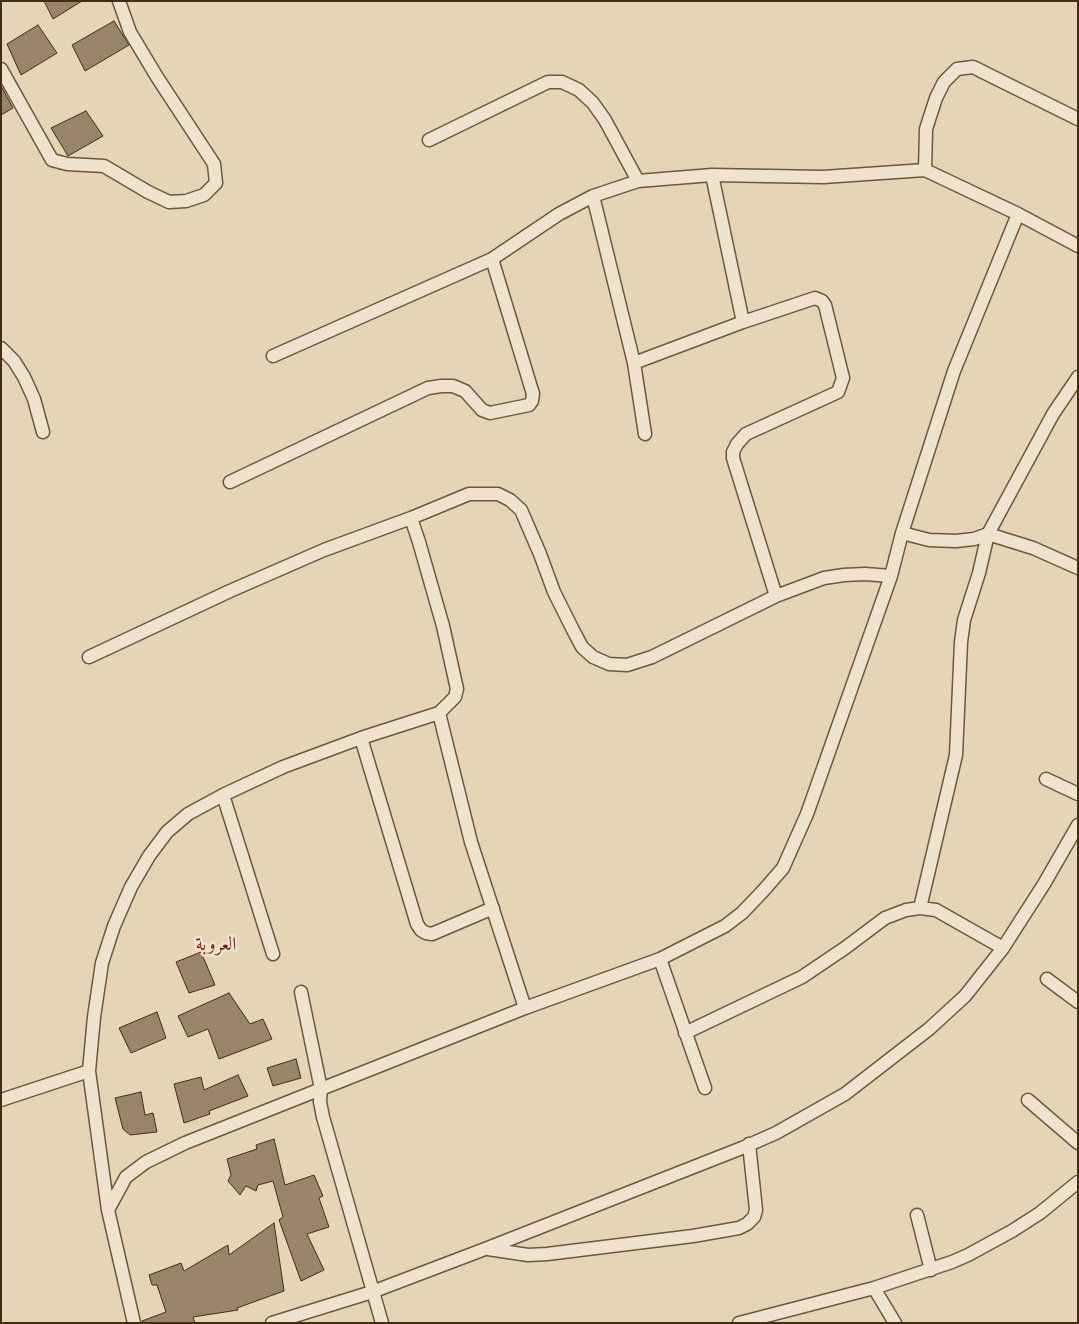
<!DOCTYPE html>
<html>
<head>
<meta charset="utf-8">
<style>
  body { margin:0 }
  #map { position:relative; width:1079px; height:1324px; overflow:hidden; background:#e6d4b6; font-family:"EB Garamond",serif }
  canvas { display:block }
  .frame { position:absolute; inset:0; border:2px solid #442e13; pointer-events:none }
</style>
</head>
<body>
<div id="map">
<canvas width="1079" height="1324"></canvas>
<div class="frame"></div>
</div>
<script>
const context = document.querySelector('canvas').getContext('2d');
context.lineJoin = 'round';
function paint(path, color) {
  context.fillStyle = color;
  context.fill(path, 'evenodd');
}
function shape(rows) {
  const path = new Path2D();
  for (const r of rows) {
    path.moveTo(r[0], r[1]);
    for (let i = 2; i < r.length; i += 2) path.lineTo(r[i], r[i + 1]);
  }
  return path;
}
function trace(path, color, width, dash) {
  context.strokeStyle = color;
  context.lineWidth = width;
  context.lineCap = dash ? 'butt' : 'round';
  context.setLineDash(dash || []);
  context.stroke(path);
}
function drawText(font, color, halo, rows, align = 'center') {
  context.font = font + ' "EB Garamond",Amiri,serif';
  context.lineWidth = 5;
  context.setLineDash([]);
  context.textBaseline = 'middle';
  context.strokeStyle = halo;
  context.fillStyle = color;
  for (const [text, x, y, turn = 0] of rows) {
    context.save();
    context.translate(x, y);
    context.rotate((+turn || 0) * Math.PI / 180);
    context.textAlign = isNaN(turn) ? turn : align;
    if (halo) context.strokeText(text, 0, 0);
    context.fillText(text, 0, 0);
    context.restore();
  }
}
const building = shape([
  [44,1,82,1,53,19,44,1],
  [114,21,129,45,85,71,72,45,114,21],
  [38,25,57,53,21,75,7,44,38,25],
  [1,86,13,108,1,115,1,86],
  [86,111,103,136,68,156,51,128,86,111],
  [201,952,215,985,189,993,176,962,201,952],
  [229,993,250,1024,263,1019,272,1039,219,1059,208,1029,188,1037,178,1016,229,993],
  [157,1012,166,1038,131,1053,119,1028,157,1012],
  [296,1059,301,1078,273,1086,267,1068,296,1059],
  [238,1075,248,1096,209,1111,210,1114,184,1123,174,1084,201,1077,204,1090,238,1075],
  [141,1092,145,1115,153,1113,157,1132,130,1135,123,1129,115,1098,141,1092],
  [274,1139,285,1185,314,1175,323,1196,319,1198,329,1227,307,1234,324,1270,301,1281,279,1220,283,1217,273,1181,258,1185,256,1191,246,1186,240,1195,228,1181,231,1175,227,1159,257,1149,256,1145,274,1139],
  [274,1223,284,1291,237,1308,238,1310,193,1317,195,1323,142,1323,142,1321,166,1312,157,1285,152,1285,149,1275,181,1263,184,1271,228,1245,229,1255,274,1223]
]);
const minor = shape([
  [1,69,52,160,67,164,104,166,148,192,169,202,186,201,204,195,216,183,214,164,157,77,130,32,119,1],
  [429,140,548,82,562,82,579,90,593,103,605,120,638,181],
  [925,170,926,129,936,98,944,82,957,69,973,67,1078,119],
  [712,175,743,322],
  [593,196,634,363,645,434],
  [1,348,14,361,24,377,34,399,43,432],
  [273,356,492,259,559,214,593,196,638,181,712,175,823,177,925,170,1018,214,1078,246],
  [634,363,743,322,815,298,822,301,825,305,843,378,838,392,746,434,737,444,733,452,733,458,776,596],
  [230,482,428,388,441,386,453,386,465,391,482,410,490,413,529,405,532,401,533,394,492,259],
  [411,518,419,542,443,626,457,689,455,697,439,713,471,842,525,1008],
  [902,533,929,540,956,541,974,539,988,534,1053,414,1078,377],
  [89,657,230,591,324,550,411,518,469,494,498,494,510,500,521,510,540,554,554,592,573,630,582,647,593,657,609,664,627,665,652,657,776,596,824,578,844,575,865,574,891,576],
  [361,738,417,924,421,930,426,933,432,934,493,908],
  [1046,779,1078,794],
  [223,795,273,954],
  [920,908,956,755,961,642,964,620,979,573,988,534,1033,548,1078,568],
  [660,959,705,1088],
  [1047,979,1078,1002],
  [301,992,321,1089,320,1102,323,1117,382,1323],
  [685,1033,802,977,845,948,885,918,906,910,920,908,936,910,1003,948],
  [1,1100,89,1071],
  [1028,1100,1078,1143],
  [108,1210,126,1177,146,1162,185,1143,525,1008,660,959,725,926,742,913,763,891,783,868,807,814,891,576,902,533,954,371,1018,214],
  [917,1215,931,1270],
  [488,1249,528,1255,547,1254,693,1236,739,1228,747,1224,754,1217,756,1210,749,1144],
  [874,1288,895,1323],
  [134,1323,108,1210,89,1071,94,1017,102,963,114,926,131,887,149,856,167,832,188,814,223,795,283,767,361,738,439,713],
  [272,1323,372,1292,485,1249,742,1148,776,1133,845,1094,929,1029,965,996,1003,948,1044,884,1078,825],
  [739,1323,874,1288,952,1262,968,1255,1012,1231,1040,1213,1078,1182]
]);
const neighbourhoodNames = [
  ["العروبة",216,945]
];
paint(building, '#988468');
trace(building, '#442e13', 1);
trace(minor, '#6c583c', 15);
trace(minor, '#efe3d0', 12);
drawText('19px', '#7a1f14', '#efe3d0', neighbourhoodNames);
</script>
</body>
</html>
